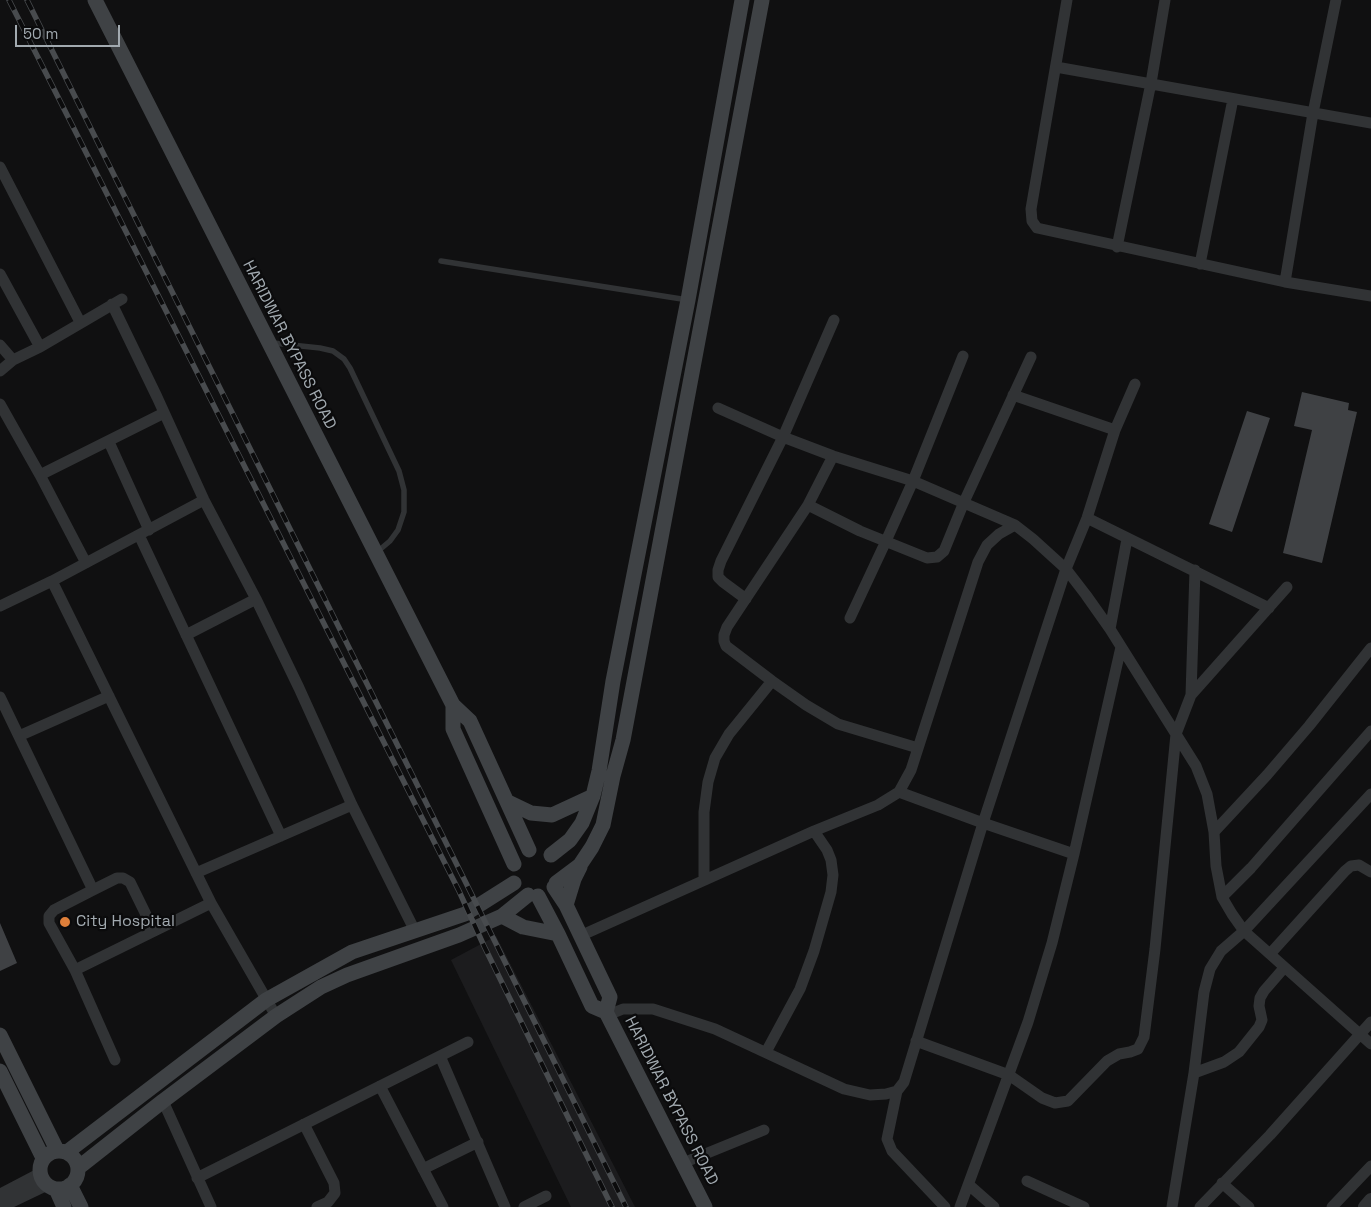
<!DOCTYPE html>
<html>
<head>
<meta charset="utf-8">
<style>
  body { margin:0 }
  #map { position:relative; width:1371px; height:1207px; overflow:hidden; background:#101011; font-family:"Space Grotesk",sans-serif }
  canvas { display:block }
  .scale { position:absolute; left:15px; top:25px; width:105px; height:22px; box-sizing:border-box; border:2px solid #a2aab0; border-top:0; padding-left:6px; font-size:15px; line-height:18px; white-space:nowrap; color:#a2aab0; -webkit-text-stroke:4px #0b0b0c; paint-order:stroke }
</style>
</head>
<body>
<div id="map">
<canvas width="1371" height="1207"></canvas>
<div class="scale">50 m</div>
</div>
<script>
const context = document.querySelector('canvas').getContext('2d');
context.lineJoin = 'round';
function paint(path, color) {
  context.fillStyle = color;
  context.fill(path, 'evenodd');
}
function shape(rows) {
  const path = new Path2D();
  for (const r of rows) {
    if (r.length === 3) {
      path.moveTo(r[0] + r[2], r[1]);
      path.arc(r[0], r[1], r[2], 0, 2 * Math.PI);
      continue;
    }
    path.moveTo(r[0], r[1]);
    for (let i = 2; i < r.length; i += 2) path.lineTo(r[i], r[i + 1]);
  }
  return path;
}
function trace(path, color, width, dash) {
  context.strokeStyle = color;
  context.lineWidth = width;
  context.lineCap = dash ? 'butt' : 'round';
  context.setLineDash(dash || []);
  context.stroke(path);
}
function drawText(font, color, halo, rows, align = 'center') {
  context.font = font + ' "Space Grotesk",sans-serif';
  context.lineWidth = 4.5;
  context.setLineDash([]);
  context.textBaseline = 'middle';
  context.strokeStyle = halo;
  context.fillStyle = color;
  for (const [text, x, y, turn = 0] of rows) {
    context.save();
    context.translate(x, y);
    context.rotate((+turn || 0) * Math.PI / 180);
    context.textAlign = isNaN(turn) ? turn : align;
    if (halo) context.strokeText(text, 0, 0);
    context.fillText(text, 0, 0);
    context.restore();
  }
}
const built = shape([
  [496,936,635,1207,571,1207,451,960]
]);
const building = shape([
  [1302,392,1349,403,1348,410,1357,412,1322,563,1283,553,1312,430,1294,426],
  [1247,411,1270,418,1232,532,1209,524],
  [0,923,17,963,0,971]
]);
const service = shape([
  [441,261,688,300],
  [273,343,320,348,333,351,344,359,350,368,399,471,404,490,404,512,398,530,390,541,377,552]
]);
const minor = shape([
  [1067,0,1031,209,1032,221,1037,228,1285,282,1371,296],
  [1056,67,1371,123],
  [0,167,80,322],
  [1117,247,1151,83,1165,0],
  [1200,264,1233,99],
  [0,274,40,347],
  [1285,282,1313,113,1336,0],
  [112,304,157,397,204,500,256,599,299,688,352,805,415,931],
  [0,345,13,360],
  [0,371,13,360,40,347,122,299],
  [1013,395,1115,430],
  [0,404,40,475,86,563],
  [718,408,783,437,833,456,913,481,1015,525],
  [109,442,149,530],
  [833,456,808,505,727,627,724,635,724,641,726,646,772,681,806,705,838,724,918,748],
  [40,475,164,413],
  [808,505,860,531,927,558,937,557,944,551,964,502,1031,357],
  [1087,518,1269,608],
  [139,535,281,836],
  [52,581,211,903,276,1016],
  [746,599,723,582,718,577,718,570,721,561,783,437,834,320],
  [0,606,52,581,204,500],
  [850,618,886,541,913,481,963,356],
  [1110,629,1127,539],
  [186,635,256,599],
  [1191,695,1287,587],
  [0,697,93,890],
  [19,736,109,696],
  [899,792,983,823,1074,854],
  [1214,832,1267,775,1309,726,1371,648],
  [196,873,352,805],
  [704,880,704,812,708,782,715,758,729,734,772,681],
  [1222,897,1251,868,1371,731],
  [580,936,814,831,878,805,899,792,911,770,978,562,987,545,999,534,1015,525,1033,539,1066,569,1086,595,1110,629,1196,766,1207,794,1214,832,1216,866,1222,897,1232,914,1244,931,1371,1044],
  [1270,954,1345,871,1351,866,1359,865,1371,872],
  [75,970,211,903],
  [608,1015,623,1009,653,1009,715,1029,844,1089,870,1095,886,1094,897,1091,904,1082,983,823,1066,569,1087,518,1115,430,1135,384],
  [916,1041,1009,1075,1042,1098,1055,1103,1068,1101,1107,1061,1119,1054,1130,1052,1138,1049,1144,1037,1155,949,1176,734,1191,695,1195,570],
  [766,1052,800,989,814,951,831,892,833,875,831,860,827,850,814,831],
  [440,1056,505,1207],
  [115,1060,75,970,49,923,49,916,54,910,93,890,117,878,123,878,130,882,154,931],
  [1194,1073,1224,1062,1239,1052,1259,1027,1262,1020,1259,1006,1260,998,1264,991,1284,968],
  [380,1086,443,1207],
  [897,1091,887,1139,892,1151,945,1207],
  [163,1101,211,1207],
  [304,1124,334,1183,335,1193,328,1202,317,1207],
  [683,1163,764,1130],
  [423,1169,478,1142],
  [197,1178,468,1042],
  [1027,1181,1084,1207],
  [1222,1183,1249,1207],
  [969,1185,994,1207],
  [524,1207,546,1196],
  [960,1207,1028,1022,1052,943,1074,854,1121,647],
  [1172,1207,1194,1073,1204,992,1210,969,1221,951,1244,931,1371,794],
  [1200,1207,1270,1135,1371,1022],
  [1332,1207,1371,1166]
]);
const tertiary = shape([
  [0,1196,40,1175],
  [0,1206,46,1184],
  [1365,1207,1371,1200]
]);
const secondary = shape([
  [95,0,453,705,470,721,529,850],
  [453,705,453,729,514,864],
  [508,802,531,813,552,815,593,796],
  [551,855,570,840,582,823,593,796,599,771,613,681,688,300,742,0],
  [556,883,580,865,592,847,603,825,613,776,623,740,762,0],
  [554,887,566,905,610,997,606,1012],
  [538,896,558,934,592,1006,606,1012,705,1207],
  [566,905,574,879,580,867],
  [502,916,523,927,558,934],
  [0,1035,57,1150],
  [0,1071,43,1158],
  [59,1170,19],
  [67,1152,266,1000,352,952,465,914,514,883],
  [78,1168,163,1101,276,1016,321,987,347,975,459,935,502,916,528,895],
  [70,1185,81,1207],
  [56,1189,64,1207]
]);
const rail = shape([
  [9,0,459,891,484,946,612,1207],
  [27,0,468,887,626,1207]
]);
const markers = [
  [65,922,6,"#de7f3a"]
];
const streetNames = [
  ["HARIDWAR BYPASS ROAD",289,345,63],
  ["HARIDWAR BYPASS ROAD",671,1101,63]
];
const poiNames = [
  ["City Hospital",76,922]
];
paint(built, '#1c1c1e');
paint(building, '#3f4144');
trace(service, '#313335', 5.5);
trace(minor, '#313335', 11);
trace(tertiary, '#313335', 14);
trace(secondary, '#3f4245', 15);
trace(rail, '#484b4e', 5.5);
trace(rail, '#0b0b0c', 4, [11]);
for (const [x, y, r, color] of markers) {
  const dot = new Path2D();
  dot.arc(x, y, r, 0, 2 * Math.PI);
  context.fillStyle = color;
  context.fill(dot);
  trace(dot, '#0b0b0c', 2);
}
drawText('16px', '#a2aab0', '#0b0b0c', streetNames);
drawText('16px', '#a2aab0', '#0b0b0c', poiNames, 'left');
</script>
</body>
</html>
